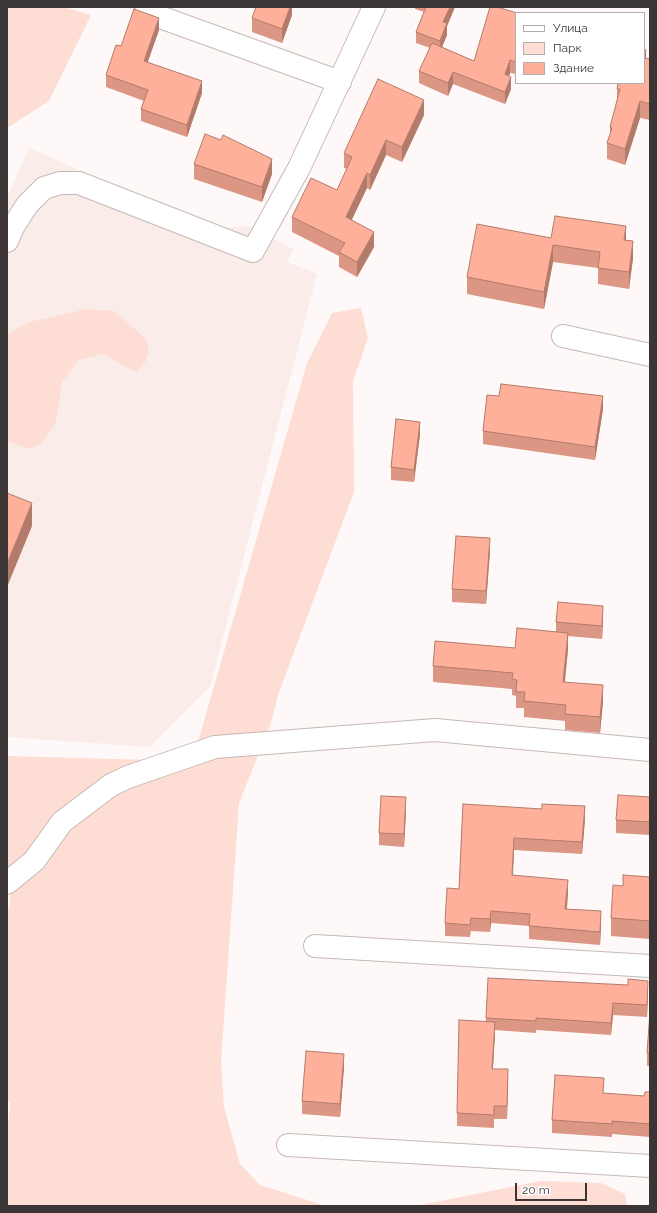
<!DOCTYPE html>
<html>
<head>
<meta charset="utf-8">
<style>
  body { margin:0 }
  #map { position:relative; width:657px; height:1213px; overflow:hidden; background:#fef9f8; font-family:Raleway,sans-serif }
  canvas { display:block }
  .frame { position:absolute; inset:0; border:8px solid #3b3635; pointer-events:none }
  .legend { position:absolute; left:515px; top:12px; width:130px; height:72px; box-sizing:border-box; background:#fff; border:1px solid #b1afae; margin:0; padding:5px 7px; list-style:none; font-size:12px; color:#3b3635 }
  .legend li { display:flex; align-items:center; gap:8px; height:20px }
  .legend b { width:20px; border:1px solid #b1afae }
  .scale { position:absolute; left:515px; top:1183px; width:72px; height:18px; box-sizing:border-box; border:2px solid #3b3635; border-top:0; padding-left:5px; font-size:12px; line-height:14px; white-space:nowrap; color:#3b3635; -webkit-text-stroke:3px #fff; paint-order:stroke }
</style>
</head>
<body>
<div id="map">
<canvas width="657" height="1213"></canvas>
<div class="frame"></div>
<ul class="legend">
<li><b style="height:5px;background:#fff"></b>Улица</li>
<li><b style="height:11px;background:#feddd4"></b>Парк</li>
<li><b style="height:11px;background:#ffb09a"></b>Здание</li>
</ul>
<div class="scale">20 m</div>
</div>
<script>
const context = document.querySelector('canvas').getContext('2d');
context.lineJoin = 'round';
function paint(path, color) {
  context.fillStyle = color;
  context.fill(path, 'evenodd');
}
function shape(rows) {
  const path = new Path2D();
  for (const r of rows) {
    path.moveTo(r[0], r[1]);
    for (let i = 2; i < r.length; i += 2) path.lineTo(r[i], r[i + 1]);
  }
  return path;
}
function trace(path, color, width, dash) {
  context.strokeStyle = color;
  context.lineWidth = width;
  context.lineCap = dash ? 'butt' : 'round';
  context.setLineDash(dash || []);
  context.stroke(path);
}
const built = shape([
  [29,148,214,229,248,226,263,231,275,240,293,249,287,262,317,274,210,687,150,747,7,737,7,197]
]);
const green = shape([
  [7,7,64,7,91,15,49,101,7,128],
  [361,308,368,338,353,381,354,492,278,695,271,723,239,803,221,1062,224,1107,240,1164,260,1185,326,1206,7,1206,7,1137,10,1103,7,1099,7,914,10,903,10,874,7,871,7,756,150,760,198,742,307,363,332,313],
  [87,309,114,311,146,339,149,352,144,364,136,372,103,354,78,360,62,382,56,422,41,444,30,449,7,441,7,335,29,322],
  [541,1181,601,1183,625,1194,627,1206,415,1206]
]);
const minor = shape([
  [146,12,340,82],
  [7,241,13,227,27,205,44,188,60,183,79,183,253,251,299,168,374,7],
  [563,336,650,355],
  [7,883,34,861,62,822,111,785,128,777,215,747,435,730,650,750],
  [315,946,650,966],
  [288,1145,650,1166]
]);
const wall = shape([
  [292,7,292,15,282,43,252,32,252,18],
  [415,7,455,7,447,26,447,35,442,47,474,61,516,13,516,74,510,73,509,76,511,89,505,104,453,84,448,96,419,83,419,71,430,48,416,43,416,32,424,12,415,9],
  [159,30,147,62,202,93,187,137,141,121,141,109,144,101,106,87,106,75,121,46],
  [646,59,650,59,650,120,640,118,625,165,607,159,607,143,610,136,610,127,617,102,617,89],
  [424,115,402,162,386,155,370,190,367,188,351,220,374,247,357,277,339,267,339,256,292,232,292,217,337,190,347,169,344,168,344,153],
  [194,164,272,174,262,202,194,179],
  [551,238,626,240,633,258,629,289,598,284,598,268,553,262,544,309,467,294,467,277],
  [603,409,595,460,483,444,483,431],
  [420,434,414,482,391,480,391,467],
  [490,551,486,604,452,602,452,589],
  [603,619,602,639,568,636,568,649,565,682,603,701,600,733,565,730,565,721,524,717,524,708,516,708,516,696,512,695,512,689,433,682,433,666,515,648,556,632,556,622],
  [650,797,650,835,616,833,616,820],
  [463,804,585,819,582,854,514,850,513,875,568,893,567,909,601,924,600,945,529,939,529,926,491,923,490,932,471,931,470,937,445,936,445,923,459,889],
  [406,810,404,847,379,845,379,833],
  [650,877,650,939,611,936,611,918,623,886],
  [648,993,647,1017,613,1015,611,1035,536,1030,536,1033,495,1030,493,1069,508,1082,507,1119,494,1119,494,1128,457,1126,457,1113,486,1022,486,1018],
  [650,1012,650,1066,647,1066,647,1053],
  [344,1067,340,1117,302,1114,302,1101],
  [650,1092,650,1137,612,1134,612,1137,552,1133,552,1120,603,1093,644,1096]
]);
const shadedWall = shape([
  [290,7,292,7,292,15,282,43,282,29],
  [450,7,455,7,447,26,447,35,440,52,440,41,443,22],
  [159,18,159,30,144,73,144,61],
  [646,50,646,66,644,58],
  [510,60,510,73,505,87,505,74],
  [453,72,453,84,448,96,448,83],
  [511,77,511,89,505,104,505,92],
  [202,81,202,93,187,137,187,125],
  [424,100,424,115,402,162,402,147],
  [640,101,640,118,625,165,625,149],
  [386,140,386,155,370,190,370,175],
  [272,159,272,174,262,202,262,187],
  [367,173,367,188,346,232,346,217],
  [626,226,626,243,624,240],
  [374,232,374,247,357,277,357,262],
  [633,241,633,258,629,289,629,272],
  [553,245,553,262,544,309,544,292],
  [603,396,603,409,595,460,595,447],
  [420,422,420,434,414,482,414,470],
  [32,503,32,526,7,587,7,564],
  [490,538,490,551,486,604,486,591],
  [603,606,603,619,602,639,602,626],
  [568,633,568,649,563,698,563,682],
  [603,685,603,701,600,733,600,717],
  [406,797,406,810,404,847,404,834],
  [585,806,585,819,582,854,582,842],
  [514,838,514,850,512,887,512,875],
  [568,880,568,893,565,922,565,909],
  [491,911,491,923,490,932,490,919],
  [601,911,601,924,600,945,600,932],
  [648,981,648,993,647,1017,647,1005],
  [613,1003,613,1015,611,1035,611,1023],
  [495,1022,495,1035,492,1082,492,1069],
  [344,1054,344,1067,340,1117,340,1104],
  [508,1069,508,1082,507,1119,507,1106]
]);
const building = shape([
  [256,7,290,7,282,29,252,18,256,7],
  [426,7,450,7,443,22,447,23,440,41,416,32,426,7],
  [490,7,497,7,517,13,516,13,516,62,510,60,505,74,511,77,505,92,453,72,448,83,419,71,432,43,474,61,490,7],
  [134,9,159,18,144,61,202,81,187,125,141,109,148,90,106,75,116,45,121,46,134,9],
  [644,49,646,50,644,58,650,59,650,104,640,101,625,149,607,143,612,128,610,127,620,89,617,89,618,83,644,83,644,49],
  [378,79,424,100,402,147,386,140,370,175,367,173,346,217,374,232,357,262,339,252,345,243,292,217,311,178,337,190,352,157,344,153,378,79],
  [205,134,221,140,223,135,272,159,262,187,194,164,205,134],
  [555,216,626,226,624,240,633,241,629,272,598,268,600,252,553,245,544,292,467,277,477,224,551,238,555,216],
  [501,384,603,396,595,447,483,431,487,395,499,396,501,384],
  [396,419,420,422,414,470,391,467,396,419],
  [7,493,32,503,7,564,7,493],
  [456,536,490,538,486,591,452,589,456,536],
  [558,602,603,606,602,626,556,622,558,602],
  [517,628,568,633,563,682,603,685,600,717,565,714,566,705,524,701,525,692,516,692,517,680,512,679,513,673,433,666,435,641,515,648,517,628],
  [618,795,650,797,650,822,616,820,618,795],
  [381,796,406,797,404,834,379,833,381,796],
  [463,804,542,809,542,804,585,806,582,842,514,838,512,875,568,880,565,909,601,911,600,932,529,926,530,914,491,911,490,919,471,918,470,925,445,923,447,888,459,889,463,804],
  [623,875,650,877,650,921,611,918,613,885,623,886,623,875],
  [488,978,628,985,628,979,648,981,647,1005,613,1003,611,1023,536,1018,536,1021,486,1018,488,978],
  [650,1012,650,1053,647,1053,650,1012],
  [459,1020,495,1022,492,1069,508,1069,507,1106,494,1106,494,1115,457,1113,459,1020],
  [306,1051,344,1054,340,1104,302,1101,306,1051],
  [555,1075,604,1078,603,1093,644,1096,645,1092,650,1092,650,1124,612,1121,612,1124,552,1120,555,1075]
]);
paint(built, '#f9ece9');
paint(green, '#feddd4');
trace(minor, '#c5b9b6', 24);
trace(minor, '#fff', 22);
paint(wall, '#db9784');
paint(shadedWall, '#b27b6c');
paint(building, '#ffb09a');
trace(building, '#b27b6c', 1);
</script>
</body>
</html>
